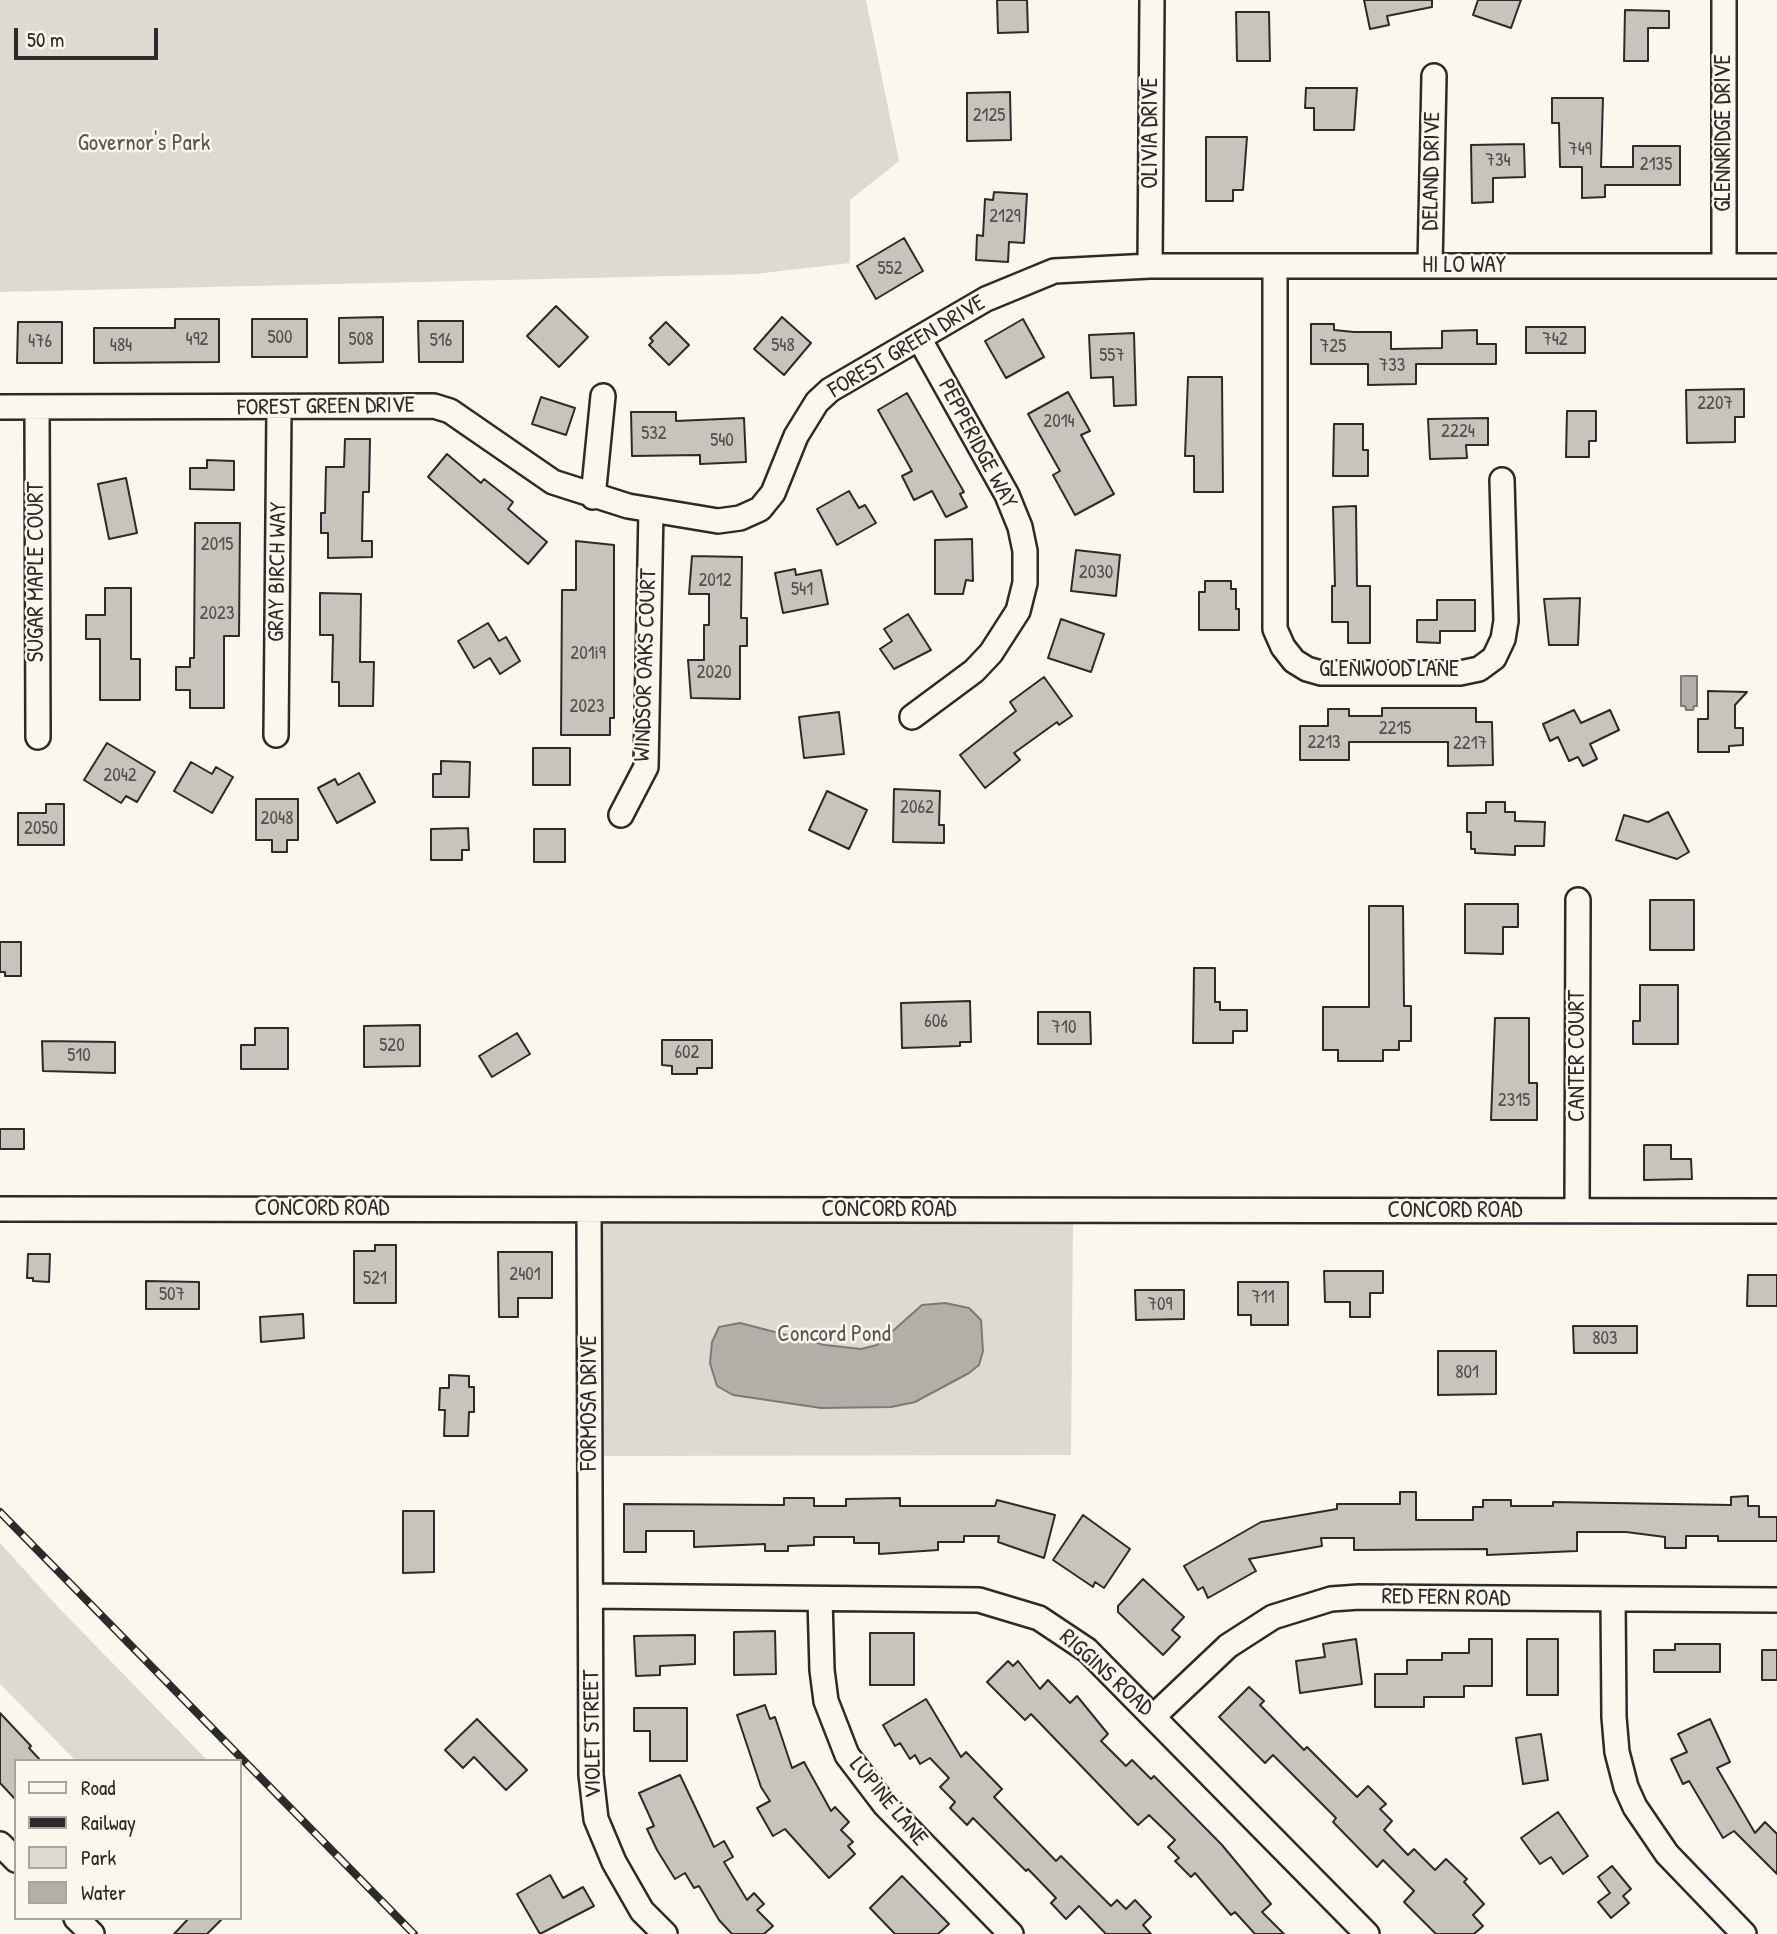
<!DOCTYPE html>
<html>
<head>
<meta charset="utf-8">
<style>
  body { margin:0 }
  #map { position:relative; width:1777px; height:1934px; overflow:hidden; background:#fbf7ec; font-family:"Patrick Hand",sans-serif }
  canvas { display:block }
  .legend { position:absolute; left:14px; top:1759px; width:228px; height:161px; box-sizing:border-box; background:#fbf7ec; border:2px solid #a8a59f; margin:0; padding:9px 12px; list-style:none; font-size:21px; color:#2b2b2b }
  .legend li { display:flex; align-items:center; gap:14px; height:35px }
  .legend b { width:35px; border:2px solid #a8a59f }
  .scale { position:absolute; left:14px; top:28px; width:144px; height:32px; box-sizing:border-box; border:4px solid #2b2b2b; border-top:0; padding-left:9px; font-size:21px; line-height:24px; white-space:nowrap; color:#2b2b2b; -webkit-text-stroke:5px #fbf7ec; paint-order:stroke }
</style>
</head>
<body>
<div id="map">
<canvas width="1777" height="1934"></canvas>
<ul class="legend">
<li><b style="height:9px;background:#fbf7ec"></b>Road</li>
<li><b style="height:9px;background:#2b2b2b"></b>Railway</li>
<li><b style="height:19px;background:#dddad0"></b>Park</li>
<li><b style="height:19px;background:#b1afa7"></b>Water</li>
</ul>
<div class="scale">50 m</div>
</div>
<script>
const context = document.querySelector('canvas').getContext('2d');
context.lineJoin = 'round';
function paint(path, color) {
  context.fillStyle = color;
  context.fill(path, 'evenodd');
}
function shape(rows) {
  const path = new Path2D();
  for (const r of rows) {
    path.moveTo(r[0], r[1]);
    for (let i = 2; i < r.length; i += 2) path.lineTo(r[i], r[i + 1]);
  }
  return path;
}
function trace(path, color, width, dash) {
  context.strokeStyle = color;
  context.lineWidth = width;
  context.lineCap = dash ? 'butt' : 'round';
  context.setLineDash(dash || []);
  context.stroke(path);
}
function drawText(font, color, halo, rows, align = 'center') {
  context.font = font + ' "Patrick Hand",sans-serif';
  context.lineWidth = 5;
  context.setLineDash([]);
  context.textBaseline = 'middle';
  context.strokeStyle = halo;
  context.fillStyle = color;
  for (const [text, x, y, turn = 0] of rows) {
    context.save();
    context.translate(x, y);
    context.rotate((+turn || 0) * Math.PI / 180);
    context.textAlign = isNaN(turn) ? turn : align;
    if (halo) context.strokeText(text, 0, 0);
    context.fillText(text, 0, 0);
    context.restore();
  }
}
const green = shape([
  [0,0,866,0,899,161,850,200,850,263,755,274,0,292],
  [595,1214,1073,1215,1071,1455,596,1456],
  [0,1543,57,1606,208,1761,76,1761,0,1684]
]);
const water = shape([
  [1681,676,1697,676,1697,706,1694,706,1693,710,1686,710,1685,706,1681,706,1681,676],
  [945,1303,969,1308,981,1320,983,1351,979,1365,969,1373,915,1402,891,1407,821,1408,733,1395,717,1386,710,1363,712,1342,719,1327,740,1323,825,1345,861,1349,877,1345,922,1305,945,1303]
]);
const building = shape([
  [997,0,1027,0,1028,32,998,33,997,0],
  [1364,0,1432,0,1432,7,1387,16,1389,25,1370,29,1364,0],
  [1478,0,1521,0,1511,28,1473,15,1478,0],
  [1625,10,1669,11,1669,28,1648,28,1648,61,1624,61,1625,10],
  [1236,12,1269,12,1270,61,1237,61,1236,12],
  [1306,88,1357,88,1354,130,1314,130,1314,108,1305,108,1306,88],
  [1010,92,1011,140,967,141,967,93,1010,92],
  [1552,98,1603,98,1601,167,1633,167,1633,146,1680,146,1680,185,1605,185,1605,197,1582,198,1582,167,1560,167,1559,123,1552,123,1552,98],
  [1206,137,1247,137,1243,190,1233,190,1233,201,1206,201,1206,137],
  [1524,144,1525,177,1493,178,1493,202,1472,203,1471,145,1524,144],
  [994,192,1027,194,1024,243,1009,242,1008,262,976,260,977,235,983,236,985,199,993,200,994,192],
  [904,238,923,271,876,299,857,266,904,238],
  [556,306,588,337,559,367,527,336,556,306],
  [383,317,383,362,339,363,339,318,383,317],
  [782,317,811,343,784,375,754,349,782,317],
  [175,319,219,319,219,362,94,363,94,328,175,328,175,319],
  [252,319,307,319,307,357,252,357,252,319],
  [1023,319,1044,357,1006,378,985,341,1023,319],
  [418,321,463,321,463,362,419,362,418,321],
  [18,322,62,322,62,363,17,363,18,322],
  [666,322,689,345,669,365,649,345,653,341,650,338,666,322],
  [1311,324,1334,324,1334,330,1354,332,1391,332,1391,349,1442,348,1442,331,1477,330,1477,344,1496,344,1496,364,1416,364,1416,384,1368,385,1368,364,1311,364,1311,324],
  [1526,327,1585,327,1585,353,1526,353,1526,327],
  [1134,333,1136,405,1114,406,1113,377,1091,378,1089,335,1134,333],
  [1188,377,1222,377,1223,492,1194,492,1194,456,1185,456,1188,377],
  [1744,389,1744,417,1735,417,1735,442,1687,443,1686,390,1744,389],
  [1068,392,1090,431,1081,435,1114,494,1075,515,1053,475,1060,471,1028,414,1068,392],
  [907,393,964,492,960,494,967,507,946,517,932,491,914,500,902,476,912,471,878,410,907,393],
  [541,397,575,408,566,435,532,424,541,397],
  [1567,411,1596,411,1596,441,1589,441,1589,457,1566,457,1567,411],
  [631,412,676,412,676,421,744,418,746,462,700,464,700,455,632,456,631,412],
  [1488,418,1488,445,1466,445,1467,458,1430,459,1428,419,1488,418],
  [1334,424,1363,424,1363,450,1368,450,1368,476,1333,476,1334,424],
  [345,439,370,439,369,492,363,492,362,541,372,541,372,557,328,558,328,533,321,533,321,513,325,513,326,467,344,467,345,439],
  [447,454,481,483,484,479,513,502,508,509,547,542,528,564,428,477,447,454],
  [207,460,234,461,234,490,190,489,190,468,207,468,207,460],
  [126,478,137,533,109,539,98,484,126,478],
  [849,491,859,508,865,505,876,523,837,545,817,509,849,491],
  [1356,506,1357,586,1370,586,1370,643,1348,643,1348,622,1332,622,1332,586,1335,586,1333,507,1356,506],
  [195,523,240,523,239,636,224,636,224,708,190,708,190,690,176,690,176,667,190,667,190,658,194,658,195,523],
  [972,539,973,581,966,580,963,594,935,594,935,540,972,539],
  [576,541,614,545,614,718,610,718,610,735,561,735,562,590,576,590,576,541],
  [1076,550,1120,555,1116,596,1071,591,1076,550],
  [692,556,742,557,741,618,747,618,747,646,740,646,740,699,691,698,688,660,704,660,704,625,709,625,709,594,689,594,692,556],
  [795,569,796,575,821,570,828,604,783,613,775,573,795,569],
  [1205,581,1231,581,1231,589,1236,589,1236,609,1239,609,1239,630,1199,630,1199,592,1205,592,1205,581],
  [105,588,131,588,131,659,140,659,140,700,100,700,100,639,86,639,86,615,105,615,105,588],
  [320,593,361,594,360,662,374,662,373,706,339,706,339,682,332,682,333,635,320,635,320,593],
  [1580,598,1578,645,1549,645,1544,599,1580,598],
  [1437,600,1475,600,1475,631,1440,631,1440,643,1417,642,1417,620,1437,620,1437,600],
  [908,614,931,650,894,669,880,649,892,641,884,629,908,614],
  [1061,619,1104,634,1091,672,1048,658,1061,619],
  [488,623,499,641,506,637,520,661,500,674,490,658,474,668,458,641,488,623],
  [1044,677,1072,716,1059,725,1057,722,1014,753,1020,760,985,788,960,755,1016,711,1010,702,1044,677],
  [1708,691,1747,692,1735,705,1735,728,1743,728,1743,745,1729,746,1729,752,1698,752,1698,719,1708,719,1708,691],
  [1382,708,1476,708,1476,722,1492,722,1493,765,1448,766,1448,742,1349,742,1349,760,1300,760,1300,726,1328,726,1328,709,1349,709,1349,716,1382,716,1382,708],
  [1574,710,1581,723,1610,710,1619,730,1590,744,1597,759,1583,766,1578,757,1569,761,1558,737,1550,741,1543,724,1574,710],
  [839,712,844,754,804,758,799,717,839,712],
  [107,743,155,772,137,802,126,796,121,803,84,780,107,743],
  [533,748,570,748,570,785,533,785,533,748],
  [441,761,470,762,469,797,433,797,433,774,441,774,441,761],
  [191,762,212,774,216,767,233,777,212,813,174,791,191,762],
  [359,773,375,802,337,823,318,788,335,779,338,785,359,773],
  [894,789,940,791,939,825,944,825,944,843,893,842,894,789],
  [827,791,867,810,849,849,809,830,827,791],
  [256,799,298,799,298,840,287,840,287,852,272,852,272,840,256,840,256,799],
  [1486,802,1505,802,1505,812,1515,812,1515,821,1545,822,1544,846,1515,846,1515,855,1475,853,1475,849,1471,849,1471,832,1467,832,1467,813,1486,813,1486,802],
  [46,804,64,804,64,845,18,845,18,813,46,813,46,804],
  [1668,812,1689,852,1677,859,1616,840,1624,815,1648,822,1668,812],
  [468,828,469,850,462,850,462,860,431,860,431,829,468,828],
  [534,829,565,829,565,862,534,862,534,829],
  [1650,900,1694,900,1694,950,1650,950,1650,900],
  [1465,904,1518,904,1518,927,1503,927,1503,954,1465,953,1465,904],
  [1369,906,1403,906,1404,1006,1411,1006,1411,1041,1399,1041,1399,1050,1383,1050,1383,1061,1338,1061,1338,1050,1323,1050,1323,1007,1369,1007,1369,906],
  [0,942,21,942,21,976,5,976,5,972,0,972,0,942],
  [1194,968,1215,968,1215,1002,1220,1002,1220,1010,1247,1010,1247,1031,1233,1031,1233,1043,1193,1043,1194,968],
  [1640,985,1678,985,1678,1044,1633,1044,1633,1021,1640,1021,1640,985],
  [970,1001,971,1042,960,1042,960,1046,902,1048,901,1003,970,1001],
  [1038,1012,1090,1012,1091,1044,1038,1044,1038,1012],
  [1495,1018,1529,1018,1529,1083,1537,1083,1537,1120,1491,1120,1495,1018],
  [420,1025,420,1066,364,1067,364,1026,420,1025],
  [255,1028,288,1028,288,1069,241,1069,241,1045,255,1045,255,1028],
  [517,1033,530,1054,492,1077,479,1056,517,1033],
  [662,1040,712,1040,712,1068,697,1068,697,1074,672,1074,672,1066,662,1065,662,1040],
  [42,1041,115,1042,115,1073,43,1071,42,1041],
  [0,1129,24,1129,24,1149,0,1149,0,1129],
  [1644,1145,1671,1145,1671,1159,1691,1159,1692,1179,1644,1180,1644,1145],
  [375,1245,396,1245,396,1303,354,1303,354,1251,375,1251,375,1245],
  [498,1252,552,1252,552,1298,518,1298,518,1317,499,1317,498,1252],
  [28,1254,50,1254,49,1282,33,1281,33,1278,27,1278,28,1254],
  [1324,1271,1383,1271,1383,1293,1370,1293,1370,1317,1350,1317,1350,1302,1325,1302,1324,1271],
  [1748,1275,1777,1275,1777,1306,1747,1306,1748,1275],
  [146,1281,199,1282,199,1309,146,1309,146,1281],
  [1238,1282,1288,1282,1288,1325,1251,1325,1251,1315,1238,1315,1238,1282],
  [1135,1290,1184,1290,1184,1319,1136,1320,1135,1290],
  [303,1314,304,1338,261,1342,260,1317,303,1314],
  [1573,1326,1637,1326,1637,1353,1574,1353,1573,1326],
  [1438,1351,1496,1351,1496,1394,1438,1395,1438,1351],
  [449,1375,469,1376,469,1387,474,1387,474,1412,469,1412,468,1436,444,1436,445,1410,439,1410,440,1388,449,1388,449,1375],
  [1400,1492,1416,1492,1416,1520,1473,1520,1473,1507,1483,1507,1483,1500,1511,1500,1511,1506,1553,1506,1553,1502,1731,1505,1731,1497,1748,1496,1748,1506,1759,1506,1759,1517,1777,1517,1777,1541,1718,1541,1718,1536,1686,1536,1686,1548,1665,1548,1665,1537,1626,1532,1577,1532,1577,1551,1487,1555,1487,1549,1354,1550,1354,1538,1321,1538,1322,1546,1249,1559,1256,1571,1208,1598,1203,1587,1198,1590,1184,1566,1261,1522,1337,1509,1337,1504,1400,1504,1400,1492],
  [784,1498,814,1498,814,1506,846,1506,846,1499,900,1498,900,1506,995,1506,997,1500,1055,1515,1044,1558,998,1542,999,1536,964,1536,964,1542,938,1542,938,1550,879,1554,879,1543,854,1543,854,1537,814,1537,814,1545,788,1546,788,1551,765,1551,765,1544,694,1547,694,1531,646,1531,646,1552,624,1552,624,1504,784,1505,784,1498],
  [403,1511,434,1511,434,1572,403,1573,403,1511],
  [1083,1515,1130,1549,1104,1588,1095,1582,1093,1587,1053,1560,1083,1515],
  [1143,1579,1184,1617,1172,1630,1180,1637,1163,1655,1118,1612,1118,1606,1143,1579],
  [775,1631,776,1674,734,1675,734,1632,775,1631],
  [870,1633,914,1633,914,1685,870,1685,870,1633],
  [695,1635,695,1664,660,1666,660,1675,636,1676,634,1636,695,1635],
  [1356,1639,1362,1684,1300,1693,1296,1661,1325,1657,1323,1644,1356,1639],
  [1469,1639,1492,1639,1492,1686,1464,1686,1464,1697,1424,1697,1424,1707,1375,1707,1375,1674,1407,1674,1407,1660,1442,1660,1442,1653,1469,1653,1469,1639],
  [1527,1639,1558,1639,1558,1695,1527,1695,1527,1639],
  [1675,1644,1720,1644,1720,1672,1654,1672,1654,1650,1675,1650,1675,1644],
  [1762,1650,1777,1650,1777,1680,1762,1680,1762,1650],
  [1008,1661,1013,1666,1018,1661,1040,1689,1048,1680,1070,1703,1077,1696,1108,1734,1101,1741,1126,1766,1132,1760,1151,1779,1154,1776,1222,1845,1271,1904,1262,1912,1284,1934,1255,1934,1235,1912,1231,1915,1195,1873,1191,1877,1175,1861,1179,1858,1168,1847,1175,1840,1149,1815,1138,1825,1031,1714,1025,1720,987,1682,1008,1661],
  [1249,1687,1264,1701,1260,1705,1304,1750,1307,1747,1357,1797,1368,1786,1386,1804,1380,1809,1392,1821,1384,1830,1408,1855,1414,1849,1435,1870,1446,1859,1467,1879,1464,1882,1484,1904,1473,1915,1483,1926,1474,1934,1436,1934,1404,1902,1414,1891,1383,1860,1377,1867,1333,1822,1336,1818,1273,1755,1265,1763,1219,1717,1249,1687],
  [926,1699,961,1757,966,1752,1002,1789,994,1797,1056,1861,1061,1856,1111,1906,1117,1900,1126,1909,1135,1900,1151,1917,1143,1925,1151,1934,1106,1934,1079,1906,1066,1919,1051,1903,1056,1898,1028,1869,1026,1871,973,1818,967,1825,950,1808,955,1802,940,1787,949,1778,930,1758,920,1764,915,1755,910,1759,900,1743,895,1746,883,1725,926,1699],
  [765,1705,770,1719,775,1717,792,1768,804,1762,831,1811,835,1807,849,1822,841,1830,853,1842,848,1846,855,1854,829,1878,785,1829,773,1836,757,1808,770,1801,761,1787,737,1715,765,1705],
  [634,1708,687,1708,687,1761,650,1761,650,1731,634,1731,634,1708],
  [0,1713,31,1746,29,1748,41,1761,16,1761,16,1800,0,1783,0,1713],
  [477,1719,527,1770,506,1790,474,1757,463,1768,445,1750,477,1719],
  [1710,1719,1730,1762,1717,1768,1755,1833,1765,1822,1777,1834,1777,1874,1734,1831,1723,1838,1689,1781,1683,1784,1671,1759,1687,1752,1678,1734,1710,1719],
  [1541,1734,1548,1780,1523,1784,1516,1738,1541,1734],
  [680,1775,714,1847,724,1841,733,1857,724,1862,747,1900,754,1893,764,1904,757,1910,773,1926,764,1934,732,1934,719,1920,699,1886,694,1888,685,1873,675,1879,657,1850,647,1829,654,1826,639,1793,680,1775],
  [1558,1812,1588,1856,1563,1874,1551,1857,1540,1864,1521,1838,1558,1812],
  [1612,1866,1631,1889,1623,1896,1629,1903,1611,1918,1598,1902,1610,1893,1598,1877,1612,1866],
  [550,1875,563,1898,583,1887,594,1906,540,1934,517,1894,550,1875],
  [902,1876,949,1924,938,1934,895,1934,870,1908,902,1876],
  [189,1918,223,1918,207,1934,174,1934,189,1918]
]);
const minor = shape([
  [1150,266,1152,0],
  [1275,266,1275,629,1283,647,1294,661,1307,669,1321,673,1460,673,1479,669,1494,658,1503,639,1506,621,1502,480],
  [1430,266,1434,76],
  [1724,266,1724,0],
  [0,407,434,406,450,411,553,482,628,506,718,521,740,518,760,509,773,493,796,436,817,402,830,390,986,299,1054,271,1150,266,1777,266],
  [37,407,38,737],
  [593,497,603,396],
  [912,717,974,671,991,653,1018,611,1025,583,1025,551,1020,527,1007,495,919,338],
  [276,735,279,409],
  [621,815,646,767,651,510],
  [0,1209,1777,1211],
  [589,1210,591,1775,596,1819,614,1862,642,1911,665,1934],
  [1577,1211,1578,900],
  [591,1596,979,1600,1039,1618,1087,1650,1367,1934],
  [820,1599,822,1670,826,1701,847,1755,885,1805,1011,1934],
  [1613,1600,1614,1717,1617,1752,1626,1787,1635,1807,1667,1854,1744,1934],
  [1154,1716,1228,1646,1273,1617,1331,1599,1359,1597,1777,1600],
  [0,1844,16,1860],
  [76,1918,92,1934]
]);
const rail = shape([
  [0,1512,414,1934]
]);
const numberNames = [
  ["2125",989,116],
  ["749",1580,150],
  ["734",1498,161],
  ["2135",1656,165],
  ["2129",1005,217],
  ["552",890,269],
  ["500",280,338],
  ["492",197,340],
  ["508",361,340],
  ["742",1555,340],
  ["516",441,341],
  ["476",40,342],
  ["484",121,346],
  ["548",783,346],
  ["725",1333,347],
  ["557",1112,356],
  ["733",1392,366],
  ["2207",1715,404],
  ["2014",1059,422],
  ["2224",1458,432],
  ["532",654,434],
  ["540",722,441],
  ["2015",217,545],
  ["2030",1096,573],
  ["2012",715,581],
  ["541",802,590],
  ["2023",217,614],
  ["201i9",588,654],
  ["2020",714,673],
  ["2023",587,707],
  ["2215",1395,729],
  ["2213",1324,743],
  ["2217",1470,744],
  ["2042",120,776],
  ["2062",917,808],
  ["2048",277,819],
  ["2050",41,829],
  ["606",936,1022],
  ["710",1064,1028],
  ["520",392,1046],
  ["602",687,1053],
  ["510",79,1056],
  ["2315",1514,1101],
  ["2401",525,1275],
  ["521",375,1279],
  ["507",172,1295],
  ["711",1263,1298],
  ["709",1160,1305],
  ["803",1605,1339],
  ["801",1467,1373]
];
const streetNames = [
  ["OLIVIA DRIVE",1151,133,-90],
  ["GLENNRIDGE DRIVE",1724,133,-90],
  ["DELAND DRIVE",1432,171,-89],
  ["HI LO WAY",1464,266],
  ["FOREST GREEN DRIVE",907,347,-31],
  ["FOREST GREEN DRIVE",326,407,-1],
  ["PEPPERIDGE WAY",977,444,62],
  ["SUGAR MAPLE COURT",37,572,-90],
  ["GRAY BIRCH WAY",278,572,-89],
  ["WINDSOR OAKS COURT",646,665,-88],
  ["GLENWOOD LANE",1389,670],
  ["CANTER COURT",1578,1056,-90],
  ["CONCORD ROAD",322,1209],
  ["CONCORD ROAD",889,1210],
  ["CONCORD ROAD",1455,1211],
  ["FORMOSA DRIVE",590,1403,-90],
  ["RED FERN ROAD",1446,1598,1],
  ["RIGGINS ROAD",1106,1673,42],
  ["VIOLET STREET",593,1734,-91],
  ["LUPINE LANE",888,1802,50]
];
const parkNames = [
  ["Governor's Park",144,144],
  ["Concord Pond",834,1335]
];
paint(green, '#dddad0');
paint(water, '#b1afa7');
trace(water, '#7b7a75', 2);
paint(building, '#c7c4bc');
trace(building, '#2b2b2b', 2);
trace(minor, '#2b2b2b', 28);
trace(minor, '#fbf7ec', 23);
trace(rail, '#2b2b2b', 8);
trace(rail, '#fbf7ec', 5, [16]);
drawText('19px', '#52514f', null, numberNames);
drawText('23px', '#2b2b2b', '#fbf7ec', streetNames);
drawText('23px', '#585754', '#fbf7ec', parkNames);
</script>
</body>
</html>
